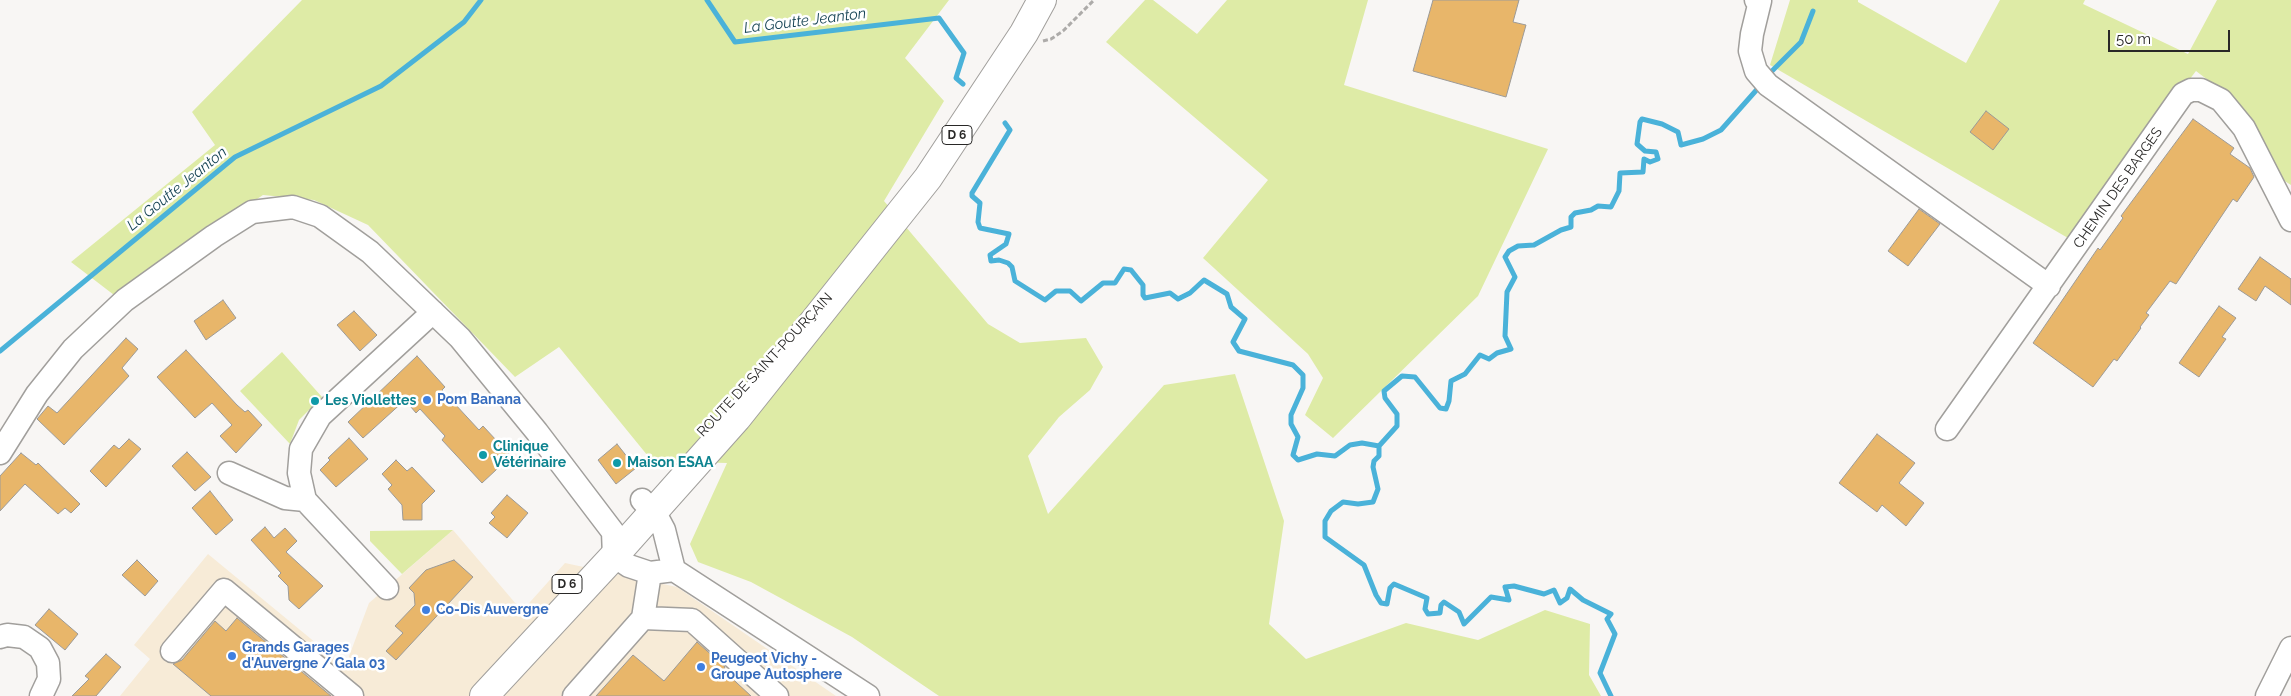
<!DOCTYPE html>
<html>
<head>
<meta charset="utf-8">
<style>
  body { margin:0 }
  #map { position:relative; width:2291px; height:696px; overflow:hidden; background:#f8f6f4; font-family:Raleway,sans-serif }
  canvas { display:block }
  .scale { position:absolute; left:2108px; top:30px; width:122px; height:22px; box-sizing:border-box; border:2px solid #292827; border-top:0; padding-left:6px; font-size:15px; line-height:18px; white-space:nowrap; color:#292827; -webkit-text-stroke:4px #fff; paint-order:stroke }
</style>
</head>
<body>
<div id="map">
<canvas width="2291" height="696"></canvas>
<div class="scale">50 m</div>
</div>
<script>
const context = document.querySelector('canvas').getContext('2d');
context.lineJoin = 'round';
function paint(path, color) {
  context.fillStyle = color;
  context.fill(path, 'evenodd');
}
function shape(rows) {
  const path = new Path2D();
  for (const r of rows) {
    path.moveTo(r[0], r[1]);
    for (let i = 2; i < r.length; i += 2) path.lineTo(r[i], r[i + 1]);
  }
  return path;
}
function trace(path, color, width, dash) {
  context.strokeStyle = color;
  context.lineWidth = width;
  context.lineCap = dash ? 'butt' : 'round';
  context.setLineDash(dash || []);
  context.stroke(path);
}
function drawText(font, color, halo, rows, align = 'center') {
  context.font = font + ' Raleway,sans-serif';
  context.lineWidth = 5;
  context.setLineDash([]);
  context.textBaseline = 'middle';
  context.strokeStyle = halo;
  context.fillStyle = color;
  for (const [text, x, y, turn = 0] of rows) {
    context.save();
    context.translate(x, y);
    context.rotate((+turn || 0) * Math.PI / 180);
    context.textAlign = isNaN(turn) ? turn : align;
    if (halo) context.strokeText(text, 0, 0);
    context.fillText(text, 0, 0);
    context.restore();
  }
}
const commercial = shape([
  [453,530,522,611,565,563,677,587,836,696,120,696,150,659,134,645,208,554,345,667,369,603]
]);
const green = shape([
  [302,0,949,0,905,58,944,101,884,201,988,324,1020,343,1086,338,1103,367,1090,390,1059,417,1028,456,1048,514,1164,385,1235,374,1284,521,1269,624,1306,659,1406,623,1478,640,1545,610,1590,624,1589,675,1601,696,939,696,852,637,751,582,698,562,690,544,727,463,652,461,559,347,515,377,368,225,314,200,263,195,114,295,71,262,215,145,192,112],
  [1145,0,1153,0,1197,34,1227,0,1368,0,1344,85,1548,149,1478,296,1333,438,1305,415,1323,378,1308,354,1203,258,1268,180,1106,42],
  [1790,0,1858,0,1858,2,1966,63,2000,0,2085,0,2083,4,2188,54,2217,0,2291,0,2291,185,2283,180,2234,100,2196,71,2068,238,1770,65],
  [282,352,322,397,299,420,290,444,240,391],
  [453,530,402,574,370,541,370,531]
]);
const stream = shape([
  [707,0,735,42,939,18,964,53,956,78,963,84],
  [1768,75,1801,42,1813,11],
  [1005,123,1010,130,972,193,972,196,980,203,978,222,980,228,1009,234,1006,244,990,255,991,261,999,260,1008,263,1012,267,1015,281,1045,300,1056,291,1070,291,1081,301,1103,283,1115,283,1124,269,1131,270,1143,285,1143,295,1145,298,1170,293,1178,299,1190,293,1204,280,1227,294,1231,307,1245,319,1233,342,1239,351,1293,365,1303,375,1303,388,1291,415,1291,424,1298,437,1293,455,1298,460,1317,454,1335,456,1350,445,1362,443,1379,446],
  [0,351,235,157,381,86,464,22,481,0],
  [1379,446,1397,426,1397,414,1385,398,1384,391,1402,376,1415,377,1440,408,1446,409,1449,401,1451,381,1465,374,1480,355,1489,359,1497,353,1511,349,1505,336,1507,292,1515,277,1505,257,1509,251,1518,246,1534,245,1561,230,1571,227,1571,217,1575,213,1591,210,1598,206,1611,207,1619,191,1620,173,1643,172,1644,159,1650,162,1658,159,1656,152,1645,151,1637,144,1640,122,1642,119,1662,124,1678,132,1681,145,1703,139,1721,130,1760,86],
  [1379,446,1379,456,1374,461,1373,467,1378,489,1373,502,1358,504,1343,502,1331,511,1325,521,1325,537,1364,565,1376,595,1381,603,1387,604,1390,588,1394,584,1427,598,1425,609,1428,614,1440,613,1441,605,1444,602,1459,612,1464,624,1491,597,1509,600,1505,587,1514,586,1544,594,1554,590,1560,603,1567,598,1570,589,1583,600,1611,614,1607,619,1615,634,1600,673,1611,696]
]);
const building = shape([
  [1433,0,1519,0,1513,22,1526,25,1506,97,1413,71,1433,0],
  [1986,111,2009,129,1993,150,1970,132,1986,111],
  [2193,119,2234,148,2230,154,2250,168,2254,177,2237,202,2233,199,2176,284,2170,281,2146,313,2149,315,2140,327,2141,328,2117,361,2114,359,2093,387,2033,343,2098,248,2100,250,2123,218,2121,216,2193,119],
  [1919,209,1940,224,1908,266,1888,251,1919,209],
  [2260,257,2291,279,2291,305,2265,286,2256,301,2238,289,2260,257],
  [223,300,236,318,206,340,194,321,223,300],
  [2219,306,2236,318,2222,337,2226,339,2199,377,2179,363,2219,306],
  [354,311,377,335,360,351,337,325,354,311],
  [126,338,138,349,122,368,129,376,64,445,37,419,48,406,57,413,126,338],
  [186,350,237,405,245,412,248,410,262,425,236,453,220,436,232,425,212,403,195,418,157,377,186,350],
  [417,356,445,387,442,390,479,430,483,426,511,456,482,483,442,440,445,436,420,409,416,413,405,400,363,438,348,422,417,356],
  [1877,434,1915,463,1899,483,1924,503,1906,526,1882,505,1877,512,1839,483,1877,434],
  [349,438,368,459,336,487,320,470,330,460,328,458,349,438],
  [129,439,141,449,106,487,90,471,114,445,119,449,129,439],
  [617,444,636,468,616,484,598,460,617,444],
  [187,452,211,477,195,491,172,466,187,452],
  [21,453,36,465,38,463,80,504,71,513,65,508,58,514,25,484,0,511,0,476,21,453],
  [396,460,407,471,412,467,435,491,422,504,422,520,403,520,402,505,388,489,392,485,382,474,396,460],
  [210,491,233,520,216,535,192,508,210,491],
  [507,495,528,513,507,538,489,523,495,517,491,513,507,495],
  [265,527,274,538,285,528,297,541,286,552,323,586,299,609,289,600,288,586,278,576,281,573,251,540,265,527],
  [137,560,158,581,145,596,122,575,137,560],
  [454,560,473,577,396,660,386,651,403,633,395,626,415,605,414,593,409,588,426,570,454,560],
  [49,609,78,634,65,650,35,625,49,609],
  [237,618,331,696,211,696,173,664,182,660,215,621,226,631,237,618],
  [697,642,725,667,723,670,751,696,596,696,633,655,664,681,697,642],
  [106,654,121,667,96,696,72,696,89,679,85,676,106,654]
]);
const path = shape([
  [1043,41,1051,39,1063,31,1094,0]
]);
const minor = shape([
  [1756,0,1760,1,1752,34,1750,51,1756,71,1768,85,2049,286],
  [1947,429,2183,94,2191,90,2201,90,2221,100,2244,128,2291,220],
  [0,453,37,394,73,349,125,300,214,236,252,212,293,207,320,216,370,252,460,338,537,432,613,532,614,556,629,566,650,573,674,570,868,696],
  [229,473,285,498,305,500,387,588],
  [305,500,299,473,301,449,320,416,433,312],
  [642,500,656,515,664,530,674,570],
  [643,618,692,620,777,696],
  [0,637,7,635,24,637,40,648,48,663,49,679,41,696],
  [172,651,224,590,352,696],
  [574,696,643,618,650,573],
  [2267,696,2291,648]
]);
const major = shape([
  [484,696,614,556,737,418,928,178,1024,33,1042,0]
]);
const markers = [
  [427,400,5,"#3f7fe0"],
  [315,401,5,"#0f9aa8"],
  [483,455,5,"#0f9aa8"],
  [617,463,5,"#0f9aa8"],
  [426,610,5,"#3f7fe0"],
  [232,656,5,"#3f7fe0"],
  [701,667,5,"#3f7fe0"]
];
const shields = [
  [957,135,30],
  [567,584,30]
];
const shieldNames = [
  ["D 6",957,135],
  ["D 6",567,584]
];
const streetNames = [
  ["CHEMIN DES BARGES",2118,188,-55],
  ["ROUTE DE SAINT-POURÇAIN",765,365,-47]
];
const shopNames = [
  ["Pom Banana",437,400],
  ["Co-Dis Auvergne",436,610],
  ["Grands Garages",242,648],
  ["d'Auvergne / Gala 03",242,664],
  ["Peugeot Vichy -",711,659],
  ["Groupe Autosphere",711,675]
];
const cultureNames = [
  ["Les Viollettes",325,401],
  ["Clinique",493,447],
  ["Vétérinaire",493,463],
  ["Maison ESAA",627,463]
];
const waterNames = [
  ["La Goutte Jeanton",805,21,-7],
  ["La Goutte Jeanton",177,189,-39]
];
paint(commercial, '#f7ebd7');
paint(green, '#deeba6');
trace(stream, '#4ab2d9', 5);
paint(building, '#e8b66a');
trace(building, '#9c9a97', 1);
trace(minor, '#a19f9c', 25);
trace(major, '#a19f9c', 30);
trace(path, '#adaba9', 3, [5, 2.5]);
trace(minor, '#fff', 22);
trace(major, '#fff', 28);
for (const [x, y, r, color] of markers) {
  const dot = new Path2D();
  dot.arc(x, y, r, 0, 2 * Math.PI);
  context.fillStyle = color;
  context.fill(dot);
  trace(dot, '#fff', 2);
}
for (const [x, y, w] of shields) {
  const box = new Path2D();
  box.roundRect(x - w / 2, y - 9.5, w, 19, 4);
  context.fillStyle = '#fff';
  context.fill(box);
  trace(box, '#292827', 1);
}
drawText('bold 12px', '#292827', null, shieldNames);
drawText('14px', '#292827', '#fff', streetNames);
drawText('bold 14px', '#366cbe', '#fff', shopNames, 'left');
drawText('bold 14px', '#0d838f', '#fff', cultureNames, 'left');
drawText('italic 15px', '#184556', '#fff', waterNames);
</script>
</body>
</html>
